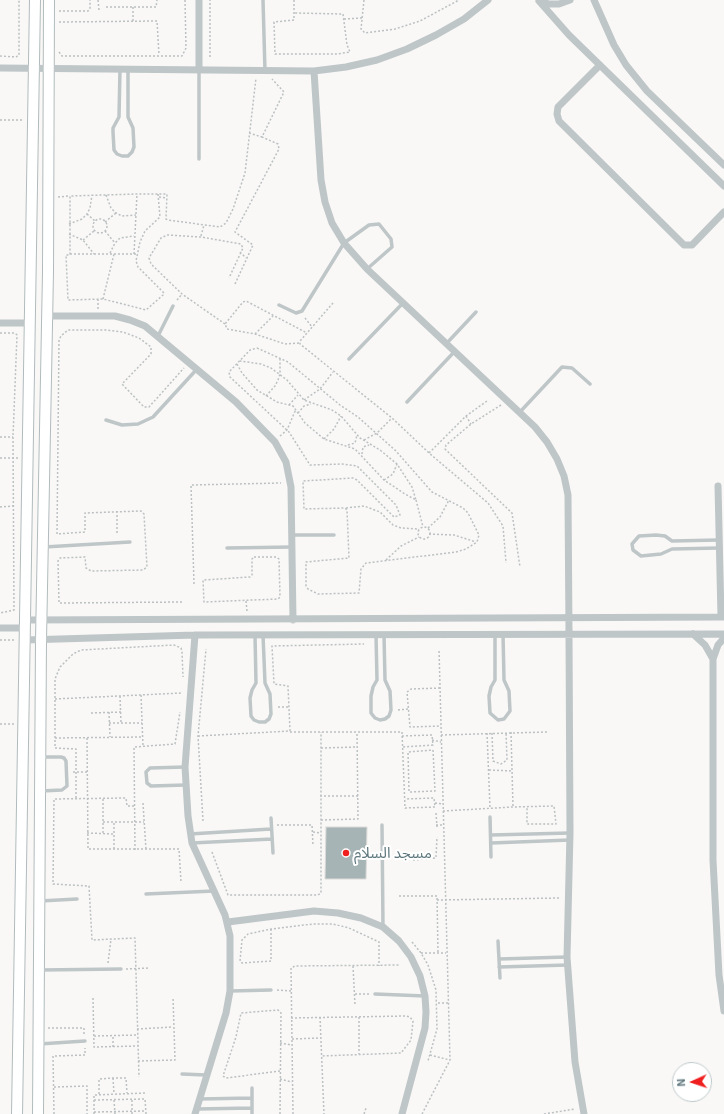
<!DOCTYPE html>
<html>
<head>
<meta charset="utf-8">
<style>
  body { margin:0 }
  #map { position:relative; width:724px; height:1114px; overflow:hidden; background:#f9f8f6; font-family:"Exo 2",sans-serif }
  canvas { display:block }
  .north { position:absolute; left:672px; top:1062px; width:40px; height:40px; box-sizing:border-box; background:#fff; border:1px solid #bfc9cb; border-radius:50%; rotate:267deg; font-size:11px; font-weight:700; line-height:16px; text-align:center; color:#5e777d }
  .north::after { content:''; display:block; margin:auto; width:14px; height:18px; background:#f01f1f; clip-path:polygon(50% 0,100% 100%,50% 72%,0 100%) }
</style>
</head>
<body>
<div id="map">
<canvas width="724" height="1114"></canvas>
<div class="north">N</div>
</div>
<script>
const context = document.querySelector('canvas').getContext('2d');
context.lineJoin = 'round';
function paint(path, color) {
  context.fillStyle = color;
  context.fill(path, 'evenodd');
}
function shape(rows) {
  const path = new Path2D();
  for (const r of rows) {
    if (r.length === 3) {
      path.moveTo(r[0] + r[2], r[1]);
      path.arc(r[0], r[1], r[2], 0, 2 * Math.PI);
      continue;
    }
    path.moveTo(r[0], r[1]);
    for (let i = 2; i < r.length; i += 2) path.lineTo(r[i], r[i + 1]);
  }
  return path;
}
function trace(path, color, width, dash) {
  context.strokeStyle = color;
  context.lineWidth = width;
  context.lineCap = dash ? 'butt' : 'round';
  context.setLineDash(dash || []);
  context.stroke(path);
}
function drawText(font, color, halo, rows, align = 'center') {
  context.font = font + ' "Exo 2","Noto Sans Arabic",sans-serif';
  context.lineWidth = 4;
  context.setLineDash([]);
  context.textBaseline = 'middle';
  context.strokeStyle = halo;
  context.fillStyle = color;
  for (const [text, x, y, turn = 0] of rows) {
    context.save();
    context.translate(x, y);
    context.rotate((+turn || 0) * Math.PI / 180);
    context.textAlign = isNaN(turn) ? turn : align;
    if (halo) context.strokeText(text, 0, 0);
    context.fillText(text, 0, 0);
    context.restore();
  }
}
const building = shape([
  [326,827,367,827,366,879,325,879,326,827]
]);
const path = shape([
  [98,0,99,10],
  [294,0,294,20,274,22,275,54,337,54,350,52,347,45,343,14,295,13],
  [364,0,361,29,365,33,395,29,420,21,459,0],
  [106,7,156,7,157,0],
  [133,7,133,21],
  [59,11,88,11,90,9,90,0],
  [344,19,362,18],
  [59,22,157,21,159,55],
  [59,52,62,56,182,56,186,48,185,0],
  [0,56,16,57,19,55,19,0],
  [210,57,210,0],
  [0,120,23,120],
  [249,133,262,137],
  [158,194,160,217,145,231,140,242,136,261,138,267,164,293,163,295,146,310,103,299,68,300,66,255,70,255,70,196,137,194,167,194,166,219,168,220,220,227,226,223,233,209,245,173,256,78],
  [106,195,111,208,116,213,122,216,136,215],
  [58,197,69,196],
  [159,197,167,198],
  [87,214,95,221],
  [100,226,7],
  [105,222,116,213],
  [69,224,82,219,87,214,90,208,92,195],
  [105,231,115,243],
  [69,234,83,240,94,254],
  [201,236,204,225],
  [83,240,94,231],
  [240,252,246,258],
  [110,253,115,243,120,238,134,236],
  [70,254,137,254],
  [134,254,137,194],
  [235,284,253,245,235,232,279,149,278,144,262,137,284,92,272,79],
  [98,299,98,309],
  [103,299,114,254],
  [177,300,182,294],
  [333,303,300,341,300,344,392,418,429,453,488,503,503,526,506,563],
  [305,318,312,327],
  [225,324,182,294,151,264,149,258,161,238,167,235,201,237,241,244,243,248,229,278],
  [0,333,15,333,17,335,13,437,14,610,0,613],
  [255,334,273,316],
  [299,343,285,344,255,334,227,329,225,324,243,302,246,301,307,333],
  [257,348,288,362,340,405,358,417,396,451,432,492,463,508,468,513,479,535,477,542,466,549,456,552,366,563,361,569,359,593,318,594,308,589,306,586,306,562,349,558,347,510,345,508,304,509,303,481,353,478,357,480,394,517,400,515,396,505,357,466,342,464,310,465,289,432,230,377,229,372,250,350,257,348],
  [237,364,242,373,257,390,277,402,293,406,305,423,324,439,355,449,384,480,405,494,416,500,412,487,397,464,380,450,360,438,341,416,332,410,304,400,287,380,271,368,261,364,240,361],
  [266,396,275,386,278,380,280,374,280,359],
  [304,400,320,389,333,372],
  [289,405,298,395],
  [501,405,471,424,446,445,445,449,512,513,520,567],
  [298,413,304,406,311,404],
  [466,416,471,424],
  [280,436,287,430,296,409],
  [0,437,13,437],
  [324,439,334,429,341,416],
  [364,440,377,433,392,418],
  [348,445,355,443,357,435],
  [429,453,466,416,487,401],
  [362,454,363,447,369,445],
  [0,458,18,458],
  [384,480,393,474,397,464],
  [416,500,423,527],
  [0,507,13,506],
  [346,508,364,506,380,512,393,525,401,528,419,529],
  [117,511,117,535],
  [424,533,6],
  [428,528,440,517,449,500],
  [429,534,454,535,476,542],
  [254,557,276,557,279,559,280,597,278,599,204,602,203,580,250,577,252,575,252,559,254,557],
  [386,560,401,546,419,537],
  [194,584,191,485,281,483],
  [246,601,247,611],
  [182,602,59,603,58,561,60,558,85,557,86,568,91,571,143,570,147,567,144,514,141,511,85,513,85,532,57,534,59,340,61,336,68,330,107,330,123,332,139,338,151,347,151,354,122,384,144,407,149,407,184,368],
  [0,640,14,640],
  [440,688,411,689,407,692,410,727,441,726],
  [141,695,143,746],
  [120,696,121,723],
  [55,699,182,693],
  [278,707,290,707],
  [398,710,408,709],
  [109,712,110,737],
  [91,713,121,712],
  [109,723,142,723],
  [0,724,14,724],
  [290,732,402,732,405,808,435,807,434,798,405,799],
  [511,732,513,807],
  [487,733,490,808],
  [492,733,493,761,501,764,507,760,506,732],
  [441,735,547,732],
  [198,736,290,731,288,686,274,684,272,646,364,644],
  [402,736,432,735,433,745,403,747],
  [55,738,142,737],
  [87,738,88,849,179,849,181,882],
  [432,740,441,742],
  [321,748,357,747],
  [433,750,435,791,409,792,408,752,433,750],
  [489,770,512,771],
  [73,772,87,772],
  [320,796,358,796],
  [76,798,76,749,55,748,55,679,60,667,73,654,81,650,174,645,181,648,182,652,183,677],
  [143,803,146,850],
  [435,803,443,804],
  [134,806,127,806,126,798,54,799,53,884,89,886,92,940,135,938,139,1077],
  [443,811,513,807,554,806,556,824,527,824,527,807],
  [436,813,437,827],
  [321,820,358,819,357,732],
  [203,821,198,736,206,649],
  [103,822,144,822],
  [277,825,312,825,313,846],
  [436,825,443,825],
  [313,832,320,833],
  [87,833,114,834],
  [103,833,103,798],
  [114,849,114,822],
  [135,850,134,747,175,744,180,712],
  [212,852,228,895,318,895,321,893,321,732],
  [413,860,436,858,437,837],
  [399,896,437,896,438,953],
  [437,900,560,898],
  [271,929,271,961,242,963,240,961,242,940,248,934,271,929,313,924,333,924,349,928,379,942,379,966],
  [412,942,421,953,428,965,436,990,437,1029,428,1061],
  [421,953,446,953],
  [108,963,111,939],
  [353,966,355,1005],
  [126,969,150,968],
  [277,990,291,991],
  [355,994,369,994],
  [93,998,94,1047,138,1046],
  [438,1003,448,1003],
  [320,1017,324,1114],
  [359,1017,359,1054],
  [291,1018,406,1016,410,1017,413,1021,411,1040,401,1053,321,1056],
  [48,1028,84,1028,84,1034],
  [137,1029,173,1027],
  [94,1036,138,1035],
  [113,1037,113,1047],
  [292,1039,320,1038],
  [280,1043,292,1045],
  [430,1055,450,1060],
  [138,1061,175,1060,173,997],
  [113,1078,114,1094],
  [280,1079,292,1082],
  [54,1087,87,1086,87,1114],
  [99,1094,99,1079,113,1078,126,1078,127,1093],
  [94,1100,145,1099,146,1114],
  [114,1100,115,1114],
  [132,1100,132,1114],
  [94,1112,146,1111],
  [54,1114,53,1056,85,1055,85,1048],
  [94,1114,94,1095,145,1093],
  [280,1114,281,1013,278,1010,241,1013,236,1037,223,1076,226,1078,280,1071],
  [293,1114,291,968,295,966,399,965],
  [364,1114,366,1108],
  [422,1114,450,1060,439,649],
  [544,1114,575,1109]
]);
const lane = shape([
  [263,0,265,71],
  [120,69,119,117,113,128,113,132,114,150,117,154,122,156,128,156,132,152,134,147,133,128,128,117,128,69],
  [199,70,199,159],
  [279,305,296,313,302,311,344,243,369,225,379,224,391,239,392,247,367,269],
  [158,336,173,306],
  [446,344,476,312],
  [349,359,403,303],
  [407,402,455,351],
  [519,413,562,367,572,368,590,384],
  [106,420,122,425,138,424,153,417,197,369],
  [292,535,334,535],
  [719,540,672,541,665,536,656,535,639,536,632,544,633,550,641,556,661,554,672,549,719,548],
  [44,547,130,542],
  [227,548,292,547],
  [255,635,256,683,252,690,250,698,251,716,254,720,259,722,265,722,269,719,271,714,270,694,265,683,263,635],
  [376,635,377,680,373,687,371,696,371,713,375,718,380,720,385,719,389,716,391,710,390,691,385,680,384,635],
  [495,635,495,680,491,687,489,696,490,713,498,720,504,719,510,711,509,691,504,680,503,634],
  [41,757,61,757,64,758,66,761,67,786,62,790,41,791],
  [185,767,150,768,146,772,147,783,151,786,186,785],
  [490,817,491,857],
  [271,818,273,853],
  [382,825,383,927],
  [190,834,271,829],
  [491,835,570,833],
  [192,843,272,839],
  [491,843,570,840],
  [146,894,214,891],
  [40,901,77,899],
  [498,941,500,978],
  [499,959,567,957],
  [499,967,568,965],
  [40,970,121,969],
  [230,991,271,990],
  [375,994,425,996],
  [39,1044,85,1041],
  [182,1074,206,1075],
  [252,1088,252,1114],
  [199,1099,252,1098],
  [197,1109,252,1108]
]);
const street = shape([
  [199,0,199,70],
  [594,0,614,45,626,65,647,91,724,165],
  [539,1,569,35,724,186],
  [540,1,549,4,559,4,570,0],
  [600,65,558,107,557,114,559,121,684,245,692,245,724,212],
  [0,68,314,71,346,67,377,60,407,49,436,35,464,19,488,0],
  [314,71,321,180,325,202,332,223,344,243,367,269,535,427,547,442,557,459,564,476,568,495,569,633,570,833,567,957,575,1062,584,1114],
  [48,316,115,316,130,320,145,326,236,402,275,442,286,462,291,487,293,620],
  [0,323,29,323],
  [718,486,721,617],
  [26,620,724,617],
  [0,628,26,628],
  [693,634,705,645,713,659],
  [724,638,718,645,713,659,713,860,719,975,724,1011],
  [25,640,195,635,724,634],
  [228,922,314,911,338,913,361,918,383,927,399,941,411,957,420,976,425,996,426,1012,425,1028,402,1114],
  [195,1114,226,1013,230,991,230,936,225,915,192,843,188,816,185,767,195,635]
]);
const secondary = shape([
  [17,1114,35,0],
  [38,1114,41,640,48,272,49,0]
]);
const markers = [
  [346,853,4,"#f01f1f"]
];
const poiNames = [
  ["مسجد السلام",354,853]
];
paint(building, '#a6b4b6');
trace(building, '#dbdad8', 1);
trace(secondary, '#b1bbbd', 12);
trace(path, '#bbc0c2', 1.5, [2, 2]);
trace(lane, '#bfc6c8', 3.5);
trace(street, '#bfc6c8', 7);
trace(secondary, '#fff', 10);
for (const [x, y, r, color] of markers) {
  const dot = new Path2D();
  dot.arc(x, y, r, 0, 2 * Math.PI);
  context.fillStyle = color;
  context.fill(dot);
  trace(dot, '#fff', 1.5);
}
drawText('15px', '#5e777d', '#fff', poiNames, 'left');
</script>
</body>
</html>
